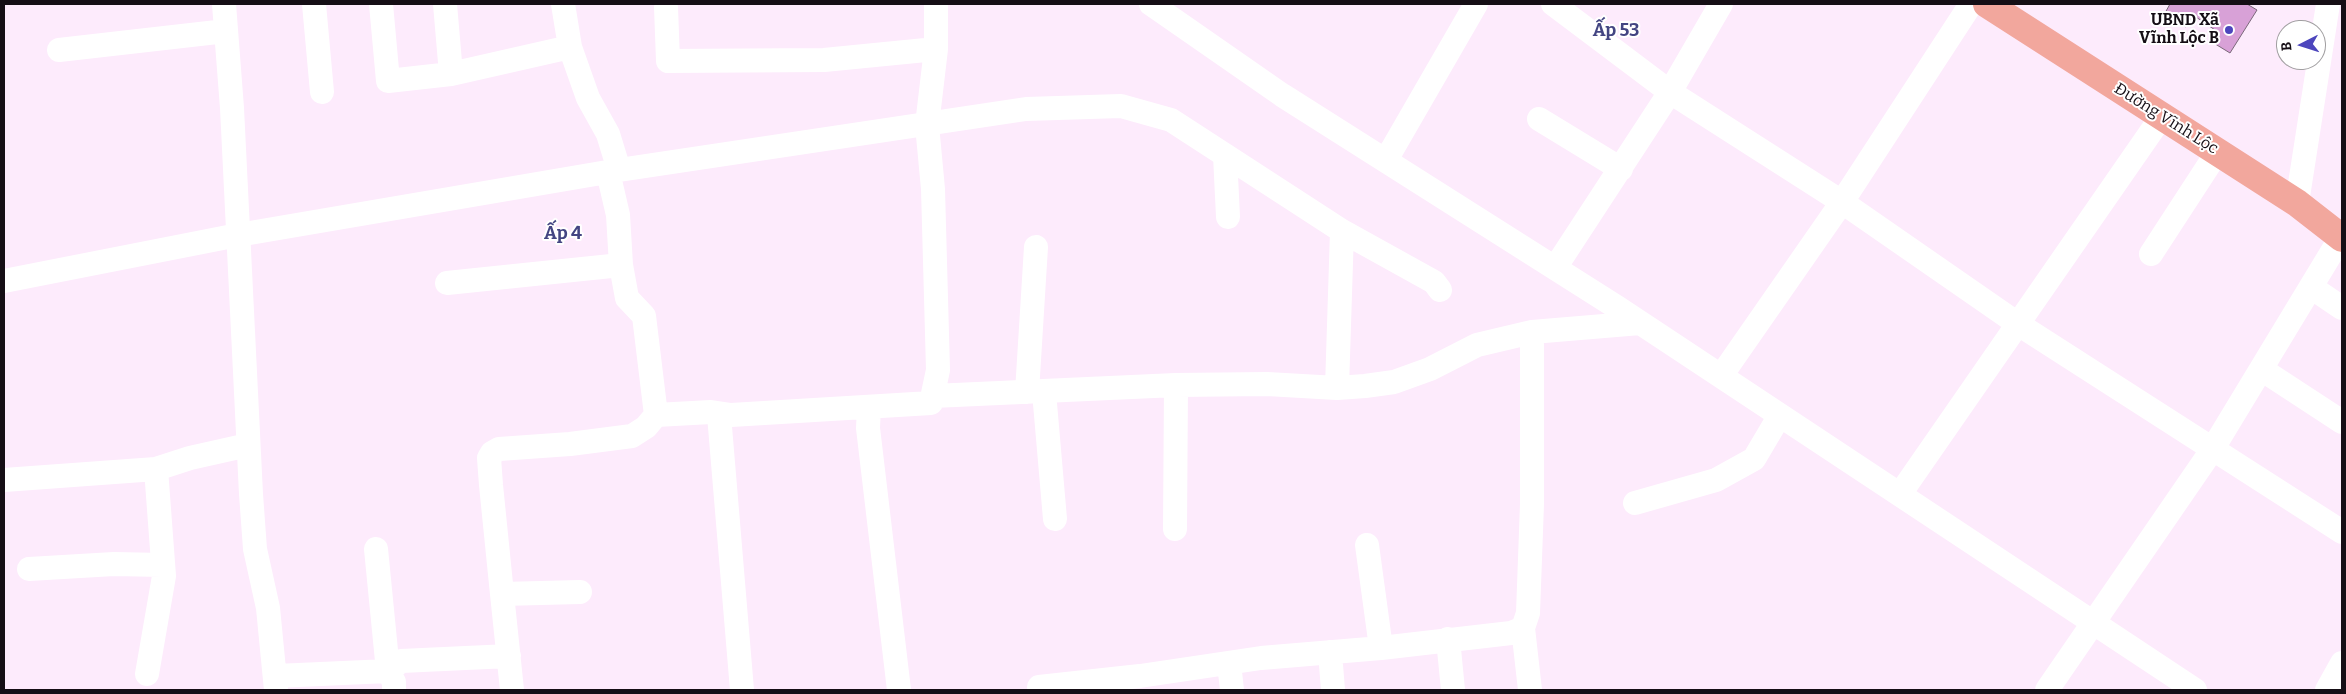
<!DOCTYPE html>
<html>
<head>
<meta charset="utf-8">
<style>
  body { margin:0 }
  #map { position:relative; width:2346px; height:694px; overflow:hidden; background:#fdebfc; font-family:Bitter,serif }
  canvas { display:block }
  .frame { position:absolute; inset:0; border:5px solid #150e15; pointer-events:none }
  .north { position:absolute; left:2276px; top:20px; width:50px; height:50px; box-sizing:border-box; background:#fff; border:1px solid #a19fa1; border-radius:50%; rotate:265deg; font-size:14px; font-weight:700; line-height:20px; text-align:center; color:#150e15 }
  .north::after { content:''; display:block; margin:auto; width:18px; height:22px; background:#4d46bd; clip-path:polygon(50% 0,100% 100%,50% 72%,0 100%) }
</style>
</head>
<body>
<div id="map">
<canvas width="2346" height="694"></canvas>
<div class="frame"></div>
<div class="north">B</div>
</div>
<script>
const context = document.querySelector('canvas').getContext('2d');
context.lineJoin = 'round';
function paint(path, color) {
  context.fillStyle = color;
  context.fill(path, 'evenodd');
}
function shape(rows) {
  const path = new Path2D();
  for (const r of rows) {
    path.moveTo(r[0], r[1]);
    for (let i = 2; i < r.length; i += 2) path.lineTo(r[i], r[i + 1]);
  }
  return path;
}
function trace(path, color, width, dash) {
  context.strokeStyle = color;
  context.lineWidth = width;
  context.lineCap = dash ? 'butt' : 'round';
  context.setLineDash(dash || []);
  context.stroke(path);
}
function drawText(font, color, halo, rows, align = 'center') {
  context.font = font + ' Bitter,serif';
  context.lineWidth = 4;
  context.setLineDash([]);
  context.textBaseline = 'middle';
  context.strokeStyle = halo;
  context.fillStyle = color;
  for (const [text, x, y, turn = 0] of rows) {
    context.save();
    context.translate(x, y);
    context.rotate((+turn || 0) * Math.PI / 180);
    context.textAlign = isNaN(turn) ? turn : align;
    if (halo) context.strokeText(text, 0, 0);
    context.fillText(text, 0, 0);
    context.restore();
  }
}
const building = shape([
  [2170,4,2247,4,2257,10,2230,53,2212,42,2218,32,2193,15,2186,27,2165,13,2170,4]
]);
const minor = shape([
  [224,4,232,108,251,494,255,549,268,608,276,690],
  [314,4,322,92],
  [381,4,388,81,451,74,570,47],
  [445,4,451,74],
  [563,4,570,47,588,98,608,134,619,170],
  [1151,4,1282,95,1618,308,2195,690],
  [1553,4,1670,92,1842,202,2018,324,2342,532],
  [666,7,668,61,824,60,936,49],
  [59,50,226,31],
  [1539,119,1621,169],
  [1225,155,1228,217],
  [1386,160,1476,4],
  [2297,203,2328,4],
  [2151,254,2218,151],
  [1555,268,1670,92,1721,4],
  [4,281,238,235,619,170,1026,109,1121,106,1171,120,1342,231,1434,282,1440,290],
  [447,283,621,265,618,215,608,172],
  [2311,287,2342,308],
  [2261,369,2342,422],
  [1721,376,1842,202,1971,4],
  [1337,388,1342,231],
  [1027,392,1036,247],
  [1044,392,1055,519],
  [933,396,1176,385,1267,384,1337,388,1365,386,1394,382,1430,369,1477,345,1532,332,1640,323],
  [869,407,868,428,899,690],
  [656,415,711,412,731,415,931,403,938,370,933,189,927,125,936,49,936,4],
  [719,415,742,690],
  [4,480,156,469,190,458,248,445],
  [1900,494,2162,116],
  [1635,503,1716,480,1754,459,1780,415],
  [1175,529,1176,385],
  [1367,545,1381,648],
  [376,549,388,671,401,661,509,656],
  [29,569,114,564,163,565],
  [502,594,491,485,489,458,492,453,499,449,570,444,632,436,646,427,656,415,644,316,627,298,621,265],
  [1448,639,1453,690],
  [1330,652,1333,690],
  [1229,663,1232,690],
  [147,674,164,576,156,469],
  [276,676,388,671,394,682,394,690],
  [1039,687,1140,676,1261,658,1381,648,1511,633,1523,628],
  [512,690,502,594,580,592],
  [1530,690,1523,628,1528,613,1532,504,1532,332],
  [2047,690,2212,450,2341,237],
  [2327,690,2342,663]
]);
const major = shape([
  [1987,4,2297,203,2342,238]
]);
const markers = [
  [2229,30,5,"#4d46bd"]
];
const poiNames = [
  ["UBND Xã",2219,21],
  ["Vĩnh Lộc B",2219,39]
];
const streetNames = [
  ["Đường Vĩnh Lộc",2166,119,32]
];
const neighbourhoodNames = [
  ["Ấp 53",1616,31],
  ["Ấp 4",563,234]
];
paint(building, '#d8a1d7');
trace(building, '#7a6779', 1);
trace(minor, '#fff', 24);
trace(major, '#f2a79d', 28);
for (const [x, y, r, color] of markers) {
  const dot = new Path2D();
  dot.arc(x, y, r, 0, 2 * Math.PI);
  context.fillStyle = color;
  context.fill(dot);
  trace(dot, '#fff', 2);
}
drawText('bold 16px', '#150e15', '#fff', poiNames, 'right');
drawText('16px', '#150e15', '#fff', streetNames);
drawText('bold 18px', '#434582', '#fff', neighbourhoodNames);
</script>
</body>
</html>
